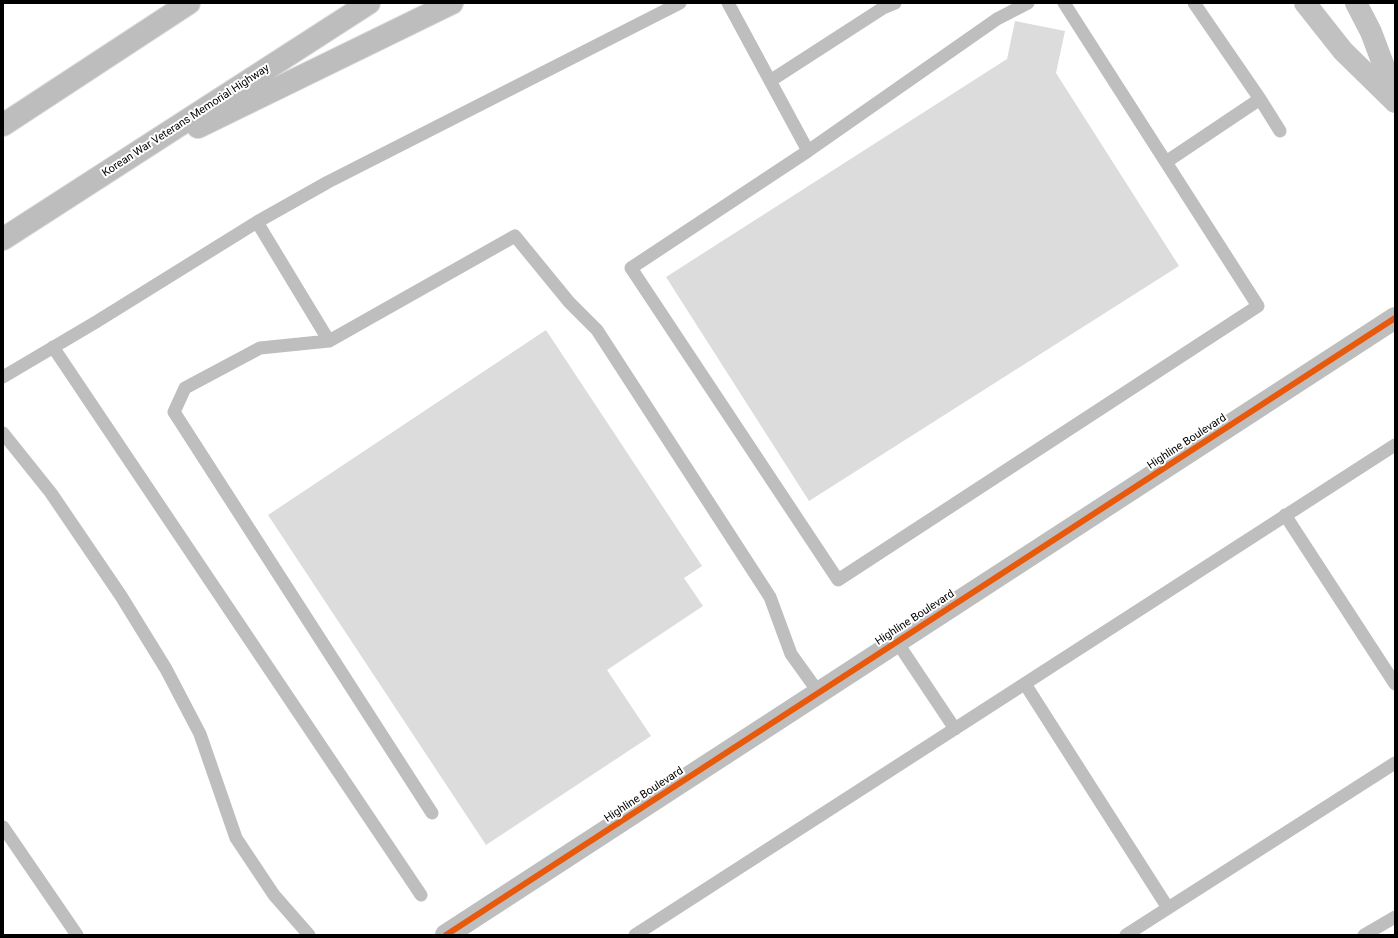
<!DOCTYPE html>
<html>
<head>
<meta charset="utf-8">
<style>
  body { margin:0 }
  #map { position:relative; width:1398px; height:938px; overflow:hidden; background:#fff; font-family:Roboto,sans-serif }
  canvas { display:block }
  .frame { position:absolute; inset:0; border:4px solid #000; pointer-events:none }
</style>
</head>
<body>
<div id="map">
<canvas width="1398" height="938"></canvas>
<div class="frame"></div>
</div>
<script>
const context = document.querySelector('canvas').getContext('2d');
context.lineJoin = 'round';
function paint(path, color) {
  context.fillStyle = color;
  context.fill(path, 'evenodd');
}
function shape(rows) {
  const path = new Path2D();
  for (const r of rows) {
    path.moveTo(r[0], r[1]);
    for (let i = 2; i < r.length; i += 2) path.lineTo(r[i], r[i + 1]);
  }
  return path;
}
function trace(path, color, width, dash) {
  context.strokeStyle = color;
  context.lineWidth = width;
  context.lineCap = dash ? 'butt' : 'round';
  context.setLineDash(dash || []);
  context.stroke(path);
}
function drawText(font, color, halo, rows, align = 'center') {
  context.font = font + ' Roboto,sans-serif';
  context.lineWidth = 4;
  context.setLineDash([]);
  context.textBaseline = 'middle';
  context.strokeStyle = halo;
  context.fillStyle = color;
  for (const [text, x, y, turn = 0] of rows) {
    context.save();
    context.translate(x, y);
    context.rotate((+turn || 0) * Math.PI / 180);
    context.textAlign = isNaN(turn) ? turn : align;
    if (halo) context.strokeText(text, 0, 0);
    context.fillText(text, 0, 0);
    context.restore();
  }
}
const building = shape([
  [1015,21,1065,31,1056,73,1179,266,809,501,666,277,1007,59],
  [546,330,702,566,684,578,703,606,607,670,651,736,486,845,268,515]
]);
const service = shape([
  [728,3,808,151,631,268,838,580,1258,306,1064,3],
  [1194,3,1260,99,1280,131],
  [770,81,883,8,895,3],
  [808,151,997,19,1028,3],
  [1166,162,1260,99],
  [257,222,329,341,515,236,569,302,597,330,770,597,791,654,819,693],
  [329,341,260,348,185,388,174,412,432,813],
  [53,347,421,895],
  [3,377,96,322,257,222,328,182,680,3],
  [3,433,51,493,121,596,166,669,200,734,236,838,274,895,309,935],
  [1285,515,1395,684],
  [897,642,955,729],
  [1025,684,1168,908],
  [3,827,77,935],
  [635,935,1395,445],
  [1126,935,1395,763],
  [1364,935,1395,917]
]);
const tertiary = shape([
  [446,935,1395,318]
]);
const secondary = shape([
  [1305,3,1343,51,1395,102],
  [1356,3,1371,32,1395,96]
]);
const motorway = shape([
  [3,125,189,3],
  [198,127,452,3],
  [3,239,369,3]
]);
const cycleway = shape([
  [446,935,1395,318]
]);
const streetNames = [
  ["Korean War Veterans Memorial Highway",186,121,-33],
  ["Highline Boulevard",1187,442,-33],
  ["Highline Boulevard",915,618,-33],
  ["Highline Boulevard",644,795,-33]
];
paint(building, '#dcdcdc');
trace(motorway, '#dbdbdb', 24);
trace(service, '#bebebe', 13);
trace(tertiary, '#bebebe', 22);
trace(secondary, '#c1c1c1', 22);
trace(motorway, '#bdbdbd', 22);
trace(cycleway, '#e8590c', 6);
drawText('11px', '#000', '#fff', streetNames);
</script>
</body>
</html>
